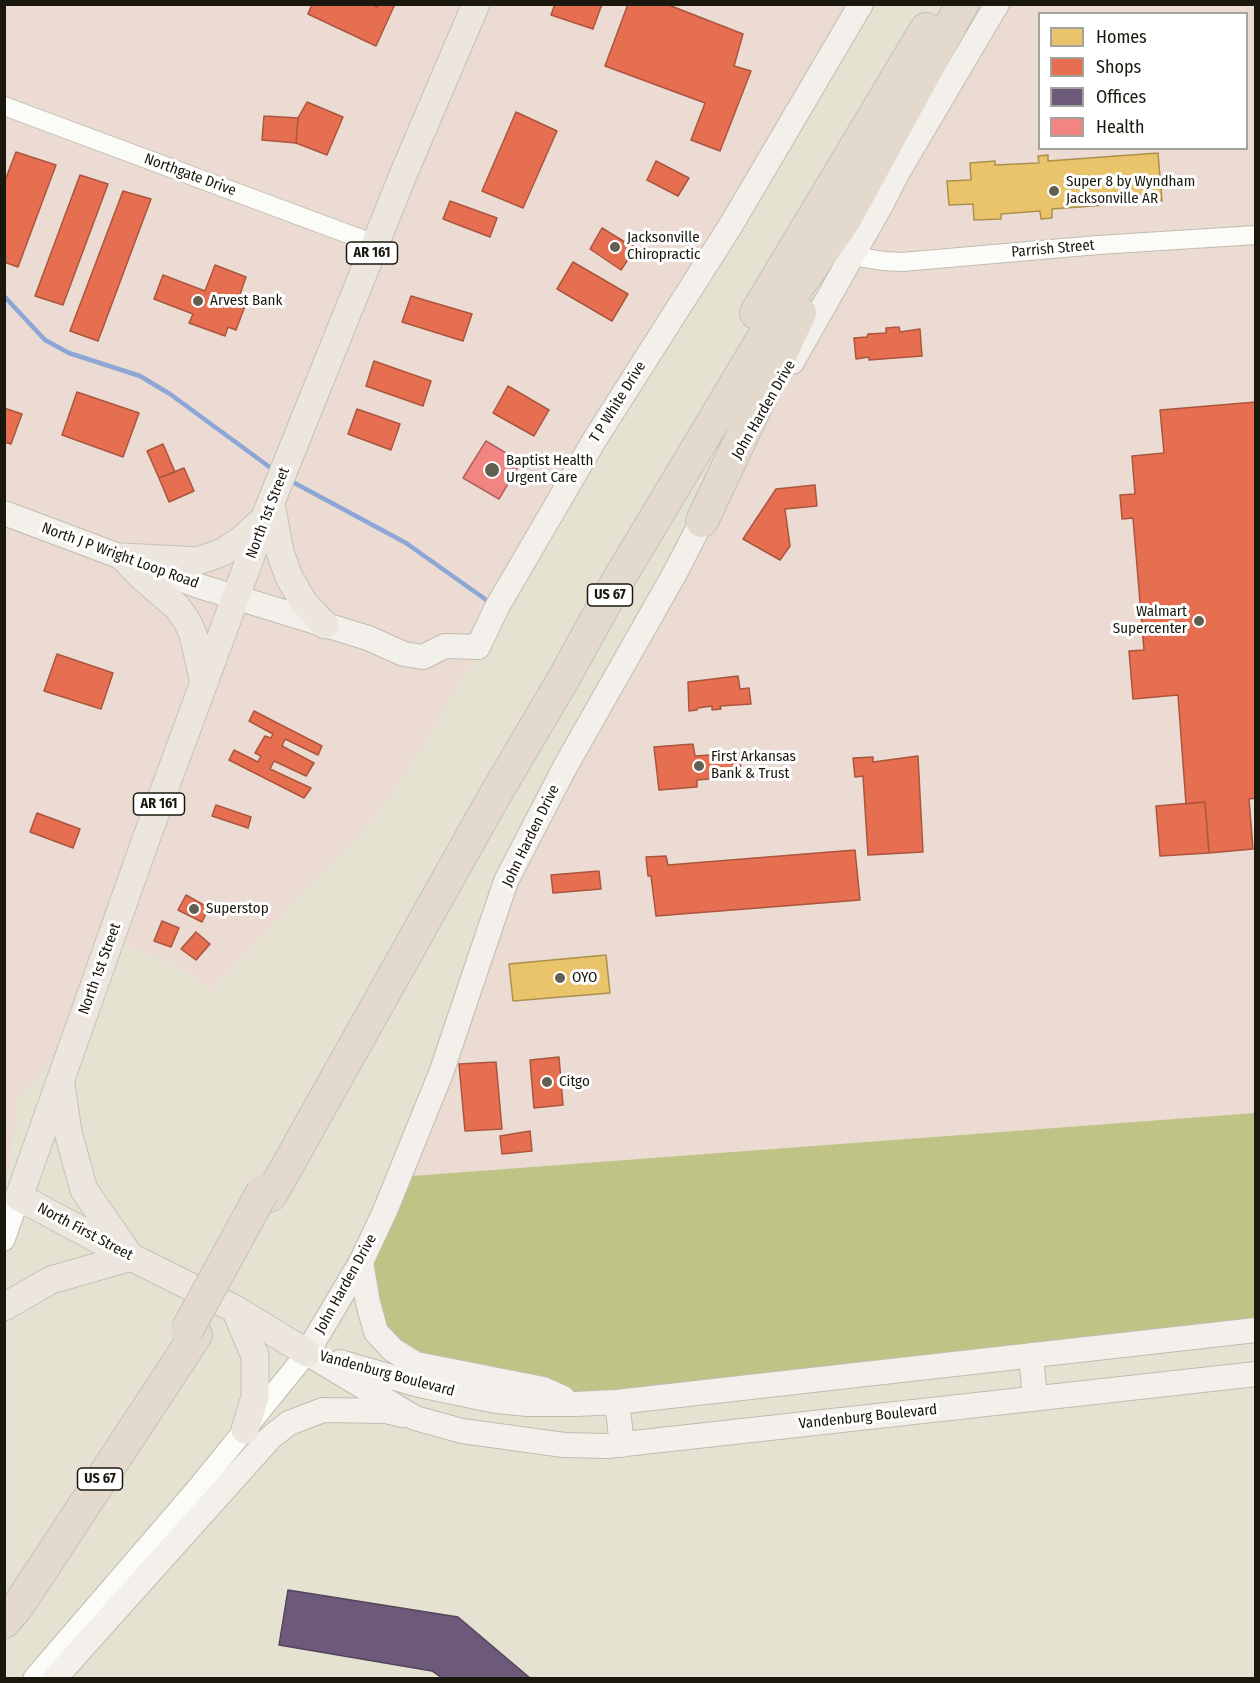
<!DOCTYPE html>
<html>
<head>
<meta charset="utf-8">
<style>
  body { margin:0 }
  #map { position:relative; width:1260px; height:1683px; overflow:hidden; background:#e5e2d1; font-family:"Fira Sans Condensed",sans-serif }
  canvas { display:block }
  .frame { position:absolute; inset:0; border:6px solid #1a180d; pointer-events:none }
  .legend { position:absolute; left:1038px; top:12px; width:210px; height:138px; box-sizing:border-box; background:#fff; border:2px solid #a3a39e; margin:0; padding:8px 10px; list-style:none; font-size:18px; color:#1a180d }
  .legend li { display:flex; align-items:center; gap:12px; height:30px }
  .legend b { width:30px; border:2px solid #a3a39e }
</style>
</head>
<body>
<div id="map">
<canvas width="1260" height="1683"></canvas>
<div class="frame"></div>
<ul class="legend">
<li><b style="height:16px;background:#e9c46a"></b>Homes</li>
<li><b style="height:16px;background:#e76f51"></b>Shops</li>
<li><b style="height:16px;background:#6d597a"></b>Offices</li>
<li><b style="height:16px;background:#f28482"></b>Health</li>
</ul>
</div>
<script>
const context = document.querySelector('canvas').getContext('2d');
context.lineJoin = 'round';
function paint(path, color) {
  context.fillStyle = color;
  context.fill(path, 'evenodd');
}
function shape(rows) {
  const path = new Path2D();
  for (const r of rows) {
    path.moveTo(r[0], r[1]);
    for (let i = 2; i < r.length; i += 2) path.lineTo(r[i], r[i + 1]);
  }
  return path;
}
function trace(path, color, width, dash) {
  context.strokeStyle = color;
  context.lineWidth = width;
  context.lineCap = dash ? 'butt' : 'round';
  context.setLineDash(dash || []);
  context.stroke(path);
}
function drawText(font, color, halo, rows, align = 'center') {
  context.font = font + ' "Fira Sans Condensed",sans-serif';
  context.lineWidth = 6;
  context.setLineDash([]);
  context.textBaseline = 'middle';
  context.strokeStyle = halo;
  context.fillStyle = color;
  for (const [text, x, y, turn = 0] of rows) {
    context.save();
    context.translate(x, y);
    context.rotate((+turn || 0) * Math.PI / 180);
    context.textAlign = isNaN(turn) ? turn : align;
    if (halo) context.strokeText(text, 0, 0);
    context.fillText(text, 0, 0);
    context.restore();
  }
}
const commercial = shape([
  [5,5,861,5,478,647,448,703,389,798,363,830,210,990,192,974,166,960,111,940,79,1028,18,1098,5,1200],
  [997,5,1255,5,1255,1113,398,1177,539,816],
  [1040,14,1246,14,1246,148,1040,148]
]);
const forest = shape([
  [1255,1113,1255,1330,576,1404,380,1341,369,1247,398,1177]
]);
const homes = shape([
  [1158,153,1162,201,1052,209,1052,218,1041,219,1040,211,1001,214,1001,219,974,220,973,204,949,205,947,181,971,180,970,163,995,161,995,165,1039,163,1038,156,1048,155,1048,161,1158,153],
  [606,955,610,993,513,1001,509,964,606,955]
]);
const shops = shape([
  [312,4,372,4,377,7,378,4,395,4,376,46,308,14,312,4],
  [555,4,602,4,593,29,551,15,555,4],
  [628,4,666,4,743,34,734,66,751,71,720,151,691,140,705,103,605,66,628,4],
  [307,102,343,117,327,155,296,143,298,118,307,102],
  [516,112,557,131,523,208,482,191,516,112],
  [264,116,298,118,296,143,262,140,264,116],
  [16,152,56,165,18,267,4,262,4,183,16,152],
  [656,161,689,178,678,196,647,180,656,161],
  [80,175,108,184,63,305,35,296,80,175],
  [123,191,151,199,98,341,70,331,123,191],
  [450,201,497,218,490,237,443,219,450,201],
  [602,228,628,244,637,241,640,253,631,255,621,270,590,249,602,228],
  [573,262,628,294,612,321,557,289,573,262],
  [215,265,246,277,237,303,245,306,236,330,228,327,225,336,189,323,193,314,154,299,163,275,205,291,215,265],
  [411,296,472,314,463,341,402,322,411,296],
  [899,327,900,332,920,329,922,356,869,360,869,357,856,359,854,338,867,337,868,334,886,333,886,328,899,327],
  [374,361,431,381,423,406,366,386,374,361],
  [508,386,549,410,534,436,493,413,508,386],
  [77,392,139,413,123,457,62,435,77,392],
  [1256,402,1256,798,1249,799,1253,849,1209,853,1205,802,1186,804,1178,695,1133,699,1129,651,1144,650,1133,518,1122,519,1120,495,1135,494,1132,456,1164,453,1160,410,1256,402],
  [4,408,22,414,11,444,4,442,4,408],
  [357,409,400,424,391,450,348,434,357,409],
  [163,444,175,472,159,478,147,451,163,444],
  [184,468,194,491,169,502,159,478,184,468],
  [815,485,817,506,785,509,790,546,780,560,743,539,776,489,815,485],
  [57,654,113,673,101,709,44,691,57,654],
  [738,676,740,689,749,688,751,704,720,706,721,709,712,710,712,706,698,708,697,710,689,711,688,682,738,676],
  [254,711,322,746,318,755,285,739,282,746,314,763,306,776,274,761,270,769,311,788,304,798,229,760,234,750,258,762,261,756,255,753,265,736,271,738,273,734,249,721,254,711],
  [693,744,695,756,740,753,741,776,697,780,697,787,659,790,654,747,693,744],
  [918,756,923,852,868,855,863,776,855,777,853,758,873,757,873,762,918,756],
  [1205,802,1209,853,1160,856,1156,806,1205,802],
  [216,805,251,817,248,828,212,816,216,805],
  [37,813,80,829,73,848,30,832,37,813],
  [855,850,860,900,656,916,651,876,648,876,646,857,666,856,668,865,855,850],
  [599,871,601,889,553,893,551,875,599,871],
  [186,895,209,908,202,922,178,910,186,895],
  [162,921,179,928,171,947,154,941,162,921],
  [196,932,210,944,196,960,181,949,196,932],
  [559,1057,563,1105,534,1108,530,1060,559,1057],
  [496,1062,502,1129,465,1131,459,1064,496,1062],
  [530,1131,532,1151,502,1154,500,1136,530,1131]
]);
const offices = shape([
  [288,1590,458,1617,530,1678,442,1678,432,1671,279,1645,288,1590]
]);
const health = shape([
  [486,441,521,462,499,499,463,478,486,441]
]);
const stream = shape([
  [4,296,45,340,69,353,140,376,170,394,275,471],
  [289,480,406,543,492,604]
]);
const minor = shape([
  [4,106,375,244],
  [852,256,884,261,902,262,1098,245,1256,235]
]);
const tertiary = shape([
  [4,1240,19,1197],
  [34,1678,195,1491,307,1353]
]);
const secondary = shape([
  [792,362,881,205,898,172,997,4],
  [4,513,199,586,368,638,404,654,423,657,445,646,478,647,497,607,595,439,731,225,861,4],
  [361,1262,368,1303,376,1332,393,1350,416,1364,543,1389,563,1398],
  [307,1353,361,1262,385,1211,441,1073,506,881,565,767,675,573,709,507],
  [307,1353,415,1418,462,1431,564,1445,607,1446,1256,1374],
  [1031,1355,1035,1398],
  [340,1362,419,1385,496,1401,528,1404,576,1404,617,1402,1256,1330],
  [617,1402,622,1445],
  [55,1678,271,1437,289,1423,323,1410,386,1411,403,1415]
]);
const primary = shape([
  [271,504,280,552,289,577,304,603,325,625],
  [123,557,198,561,223,552,241,540,262,521],
  [123,557,140,575,177,607,187,621,193,634,204,683],
  [61,1084,68,1132,84,1190,127,1252],
  [4,1307,51,1280,131,1257],
  [235,1309,255,1356,255,1397,245,1430],
  [307,1353,235,1309,131,1257,19,1197,145,842,269,507,403,175,476,4]
]);
const motorway = shape([
  [756,313,926,29],
  [702,521,800,313],
  [271,1195,491,802,564,678,614,587,769,328,845,219,962,4],
  [4,1622,18,1606,196,1335]
]);
const motorwayBridge = shape([
  [187,1330,263,1191]
]);
const markers = [
  [1054,191,6,"#615f52"],
  [615,247,6,"#615f52"],
  [198,301,6,"#615f52"],
  [492,470,8,"#615f52"],
  [1199,621,6,"#615f52"],
  [699,766,6,"#615f52"],
  [194,909,6,"#615f52"],
  [560,978,6,"#615f52"],
  [547,1082,6,"#615f52"]
];
const shields = [
  [372,253,51],
  [610,595,45],
  [159,804,51],
  [100,1479,45]
];
const shieldNames = [
  ["AR 161",372,253],
  ["US 67",610,595],
  ["AR 161",159,804],
  ["US 67",100,1479]
];
const streetNames = [
  ["Northgate Drive",190,175,20],
  ["Parrish Street",1053,249,-5],
  ["T P White Drive",618,402,-58],
  ["John Harden Drive",764,410,-60],
  ["North 1st Street",268,513,-69],
  ["North J P Wright Loop Road",120,556,20],
  ["John Harden Drive",531,836,-64],
  ["North 1st Street",100,969,-70],
  ["North First Street",85,1232,28],
  ["John Harden Drive",346,1284,-61],
  ["Vandenburg Boulevard",387,1374,15],
  ["Vandenburg Boulevard",868,1417,-6]
];
const poiNames = [
  ["Super 8 by Wyndham",1066,182],
  ["Jacksonville AR",1066,199],
  ["Jacksonville",627,238],
  ["Chiropractic",627,255],
  ["Arvest Bank",210,301],
  ["Baptist Health",506,461],
  ["Urgent Care",506,478],
  ["Walmart",1187,612,"right"],
  ["Supercenter",1187,629,"right"],
  ["First Arkansas",711,757],
  ["Bank & Trust",711,774],
  ["Superstop",206,909],
  ["OYO",572,978],
  ["Citgo",559,1082]
];
paint(commercial, '#ecdbd2');
paint(forest, '#c0c386');
paint(homes, '#e9c46a');
trace(homes, '#ab904e', 1.5);
paint(shops, '#e76f51');
trace(shops, '#aa553d', 1.5);
paint(offices, '#6d597a');
trace(offices, '#544659', 1.5);
paint(health, '#f28482');
trace(health, '#b1645f', 1.5);
trace(stream, '#8ca6d6', 4.5);
trace(minor, '#c0bdb0', 20);
trace(tertiary, '#c0bdb0', 23);
trace(secondary, '#c0bdb0', 26);
trace(primary, '#c3c2b9', 29);
trace(motorway, '#c3c2b9', 34);
trace(minor, '#fbfbf8', 18);
trace(tertiary, '#fbfbf8', 21);
trace(secondary, '#f3f0eb', 24);
trace(primary, '#ede6de', 27);
trace(motorway, '#e3d9cc', 32);
trace(motorwayBridge, '#c3c2b9', 34, []);
trace(motorwayBridge, '#e3d9cc', 32);
for (const [x, y, r, color] of markers) {
  const dot = new Path2D();
  dot.arc(x, y, r, 0, 2 * Math.PI);
  context.fillStyle = color;
  context.fill(dot);
  trace(dot, '#fff', 2);
}
for (const [x, y, w] of shields) {
  const box = new Path2D();
  box.roundRect(x - w / 2, y - 11, w, 22, 4.5);
  context.fillStyle = '#fff';
  context.fill(box);
  trace(box, '#1a180d', 1.5);
}
drawText('bold 14px', '#1a180d', null, shieldNames);
drawText('15px', '#1a180d', '#fff', streetNames);
drawText('15px', '#1a180d', '#fff', poiNames, 'left');
</script>
</body>
</html>
